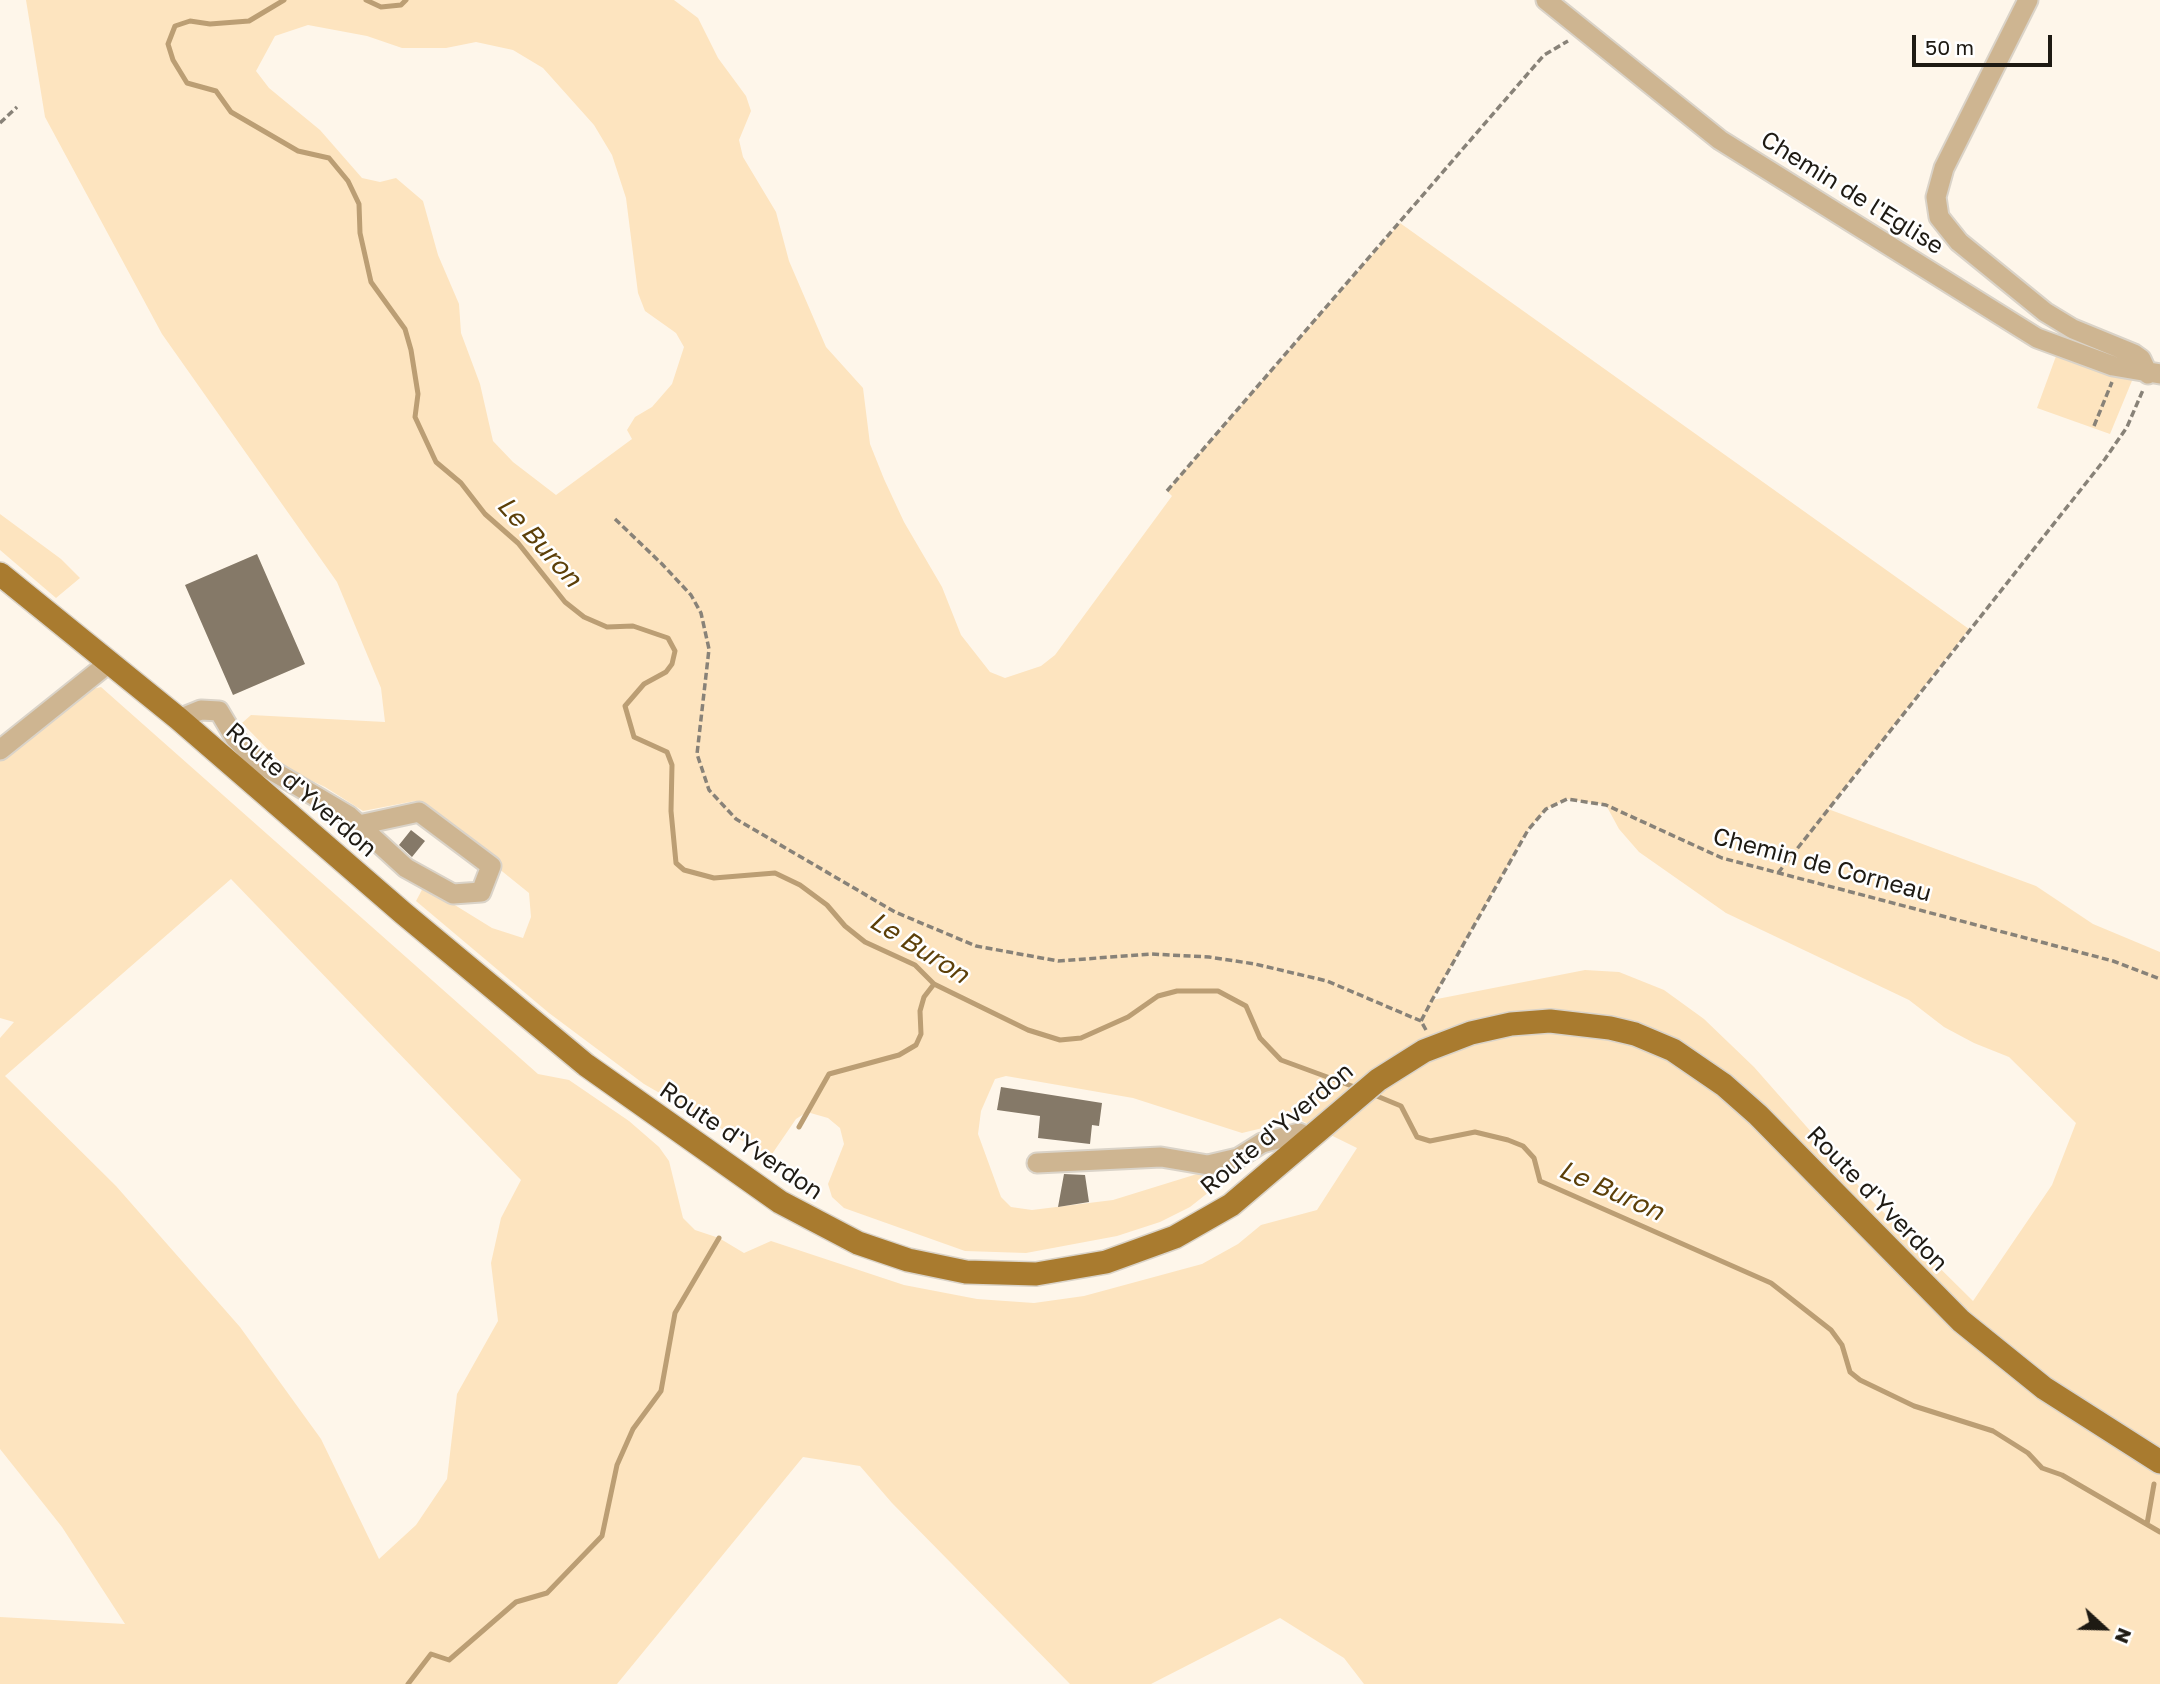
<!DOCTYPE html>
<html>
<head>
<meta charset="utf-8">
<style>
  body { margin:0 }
  #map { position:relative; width:2160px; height:1684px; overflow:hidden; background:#fef6ea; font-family:"Golos Text",sans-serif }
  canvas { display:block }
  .north { position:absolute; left:2069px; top:1593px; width:70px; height:70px; -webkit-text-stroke:5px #fff; paint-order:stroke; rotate:112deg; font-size:19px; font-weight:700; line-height:28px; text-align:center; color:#1e1a13 }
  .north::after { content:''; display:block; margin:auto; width:24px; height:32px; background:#1e1a13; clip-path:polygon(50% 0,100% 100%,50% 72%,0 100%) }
  .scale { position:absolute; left:1912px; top:35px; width:140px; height:32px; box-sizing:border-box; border:4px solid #1e1a13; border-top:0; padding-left:9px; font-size:21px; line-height:24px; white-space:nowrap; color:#1e1a13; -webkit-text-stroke:5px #fff; paint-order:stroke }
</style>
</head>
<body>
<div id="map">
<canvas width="2160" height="1684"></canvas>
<div class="north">N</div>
<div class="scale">50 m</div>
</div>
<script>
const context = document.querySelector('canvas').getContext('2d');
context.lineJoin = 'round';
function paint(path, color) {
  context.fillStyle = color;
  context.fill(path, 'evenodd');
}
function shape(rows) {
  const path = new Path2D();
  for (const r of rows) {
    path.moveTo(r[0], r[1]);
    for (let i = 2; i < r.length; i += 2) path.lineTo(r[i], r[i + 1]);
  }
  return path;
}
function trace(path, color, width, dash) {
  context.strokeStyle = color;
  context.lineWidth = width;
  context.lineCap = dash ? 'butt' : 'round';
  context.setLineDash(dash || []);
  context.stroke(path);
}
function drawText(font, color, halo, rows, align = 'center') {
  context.font = font + ' "Golos Text",sans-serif';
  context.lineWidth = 5;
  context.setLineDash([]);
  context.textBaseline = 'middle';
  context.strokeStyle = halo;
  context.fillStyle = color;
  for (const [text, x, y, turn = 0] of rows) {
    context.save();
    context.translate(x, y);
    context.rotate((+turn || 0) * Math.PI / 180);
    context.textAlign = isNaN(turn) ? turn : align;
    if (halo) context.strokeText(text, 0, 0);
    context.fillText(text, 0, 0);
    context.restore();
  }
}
const green = shape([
  [26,0,674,0,698,18,718,58,746,96,751,111,739,140,743,157,776,212,789,261,826,347,863,388,870,444,884,479,904,522,942,587,961,635,990,672,1005,678,1041,666,1055,655,1172,496,1167,491,1400,223,1969,629,1828,809,2036,886,2093,924,2160,952,2160,1684,1364,1684,1344,1658,1280,1618,1151,1684,1070,1684,892,1503,860,1466,803,1457,617,1684,0,1684,0,1617,125,1624,62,1527,0,1449,0,1038,14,1022,0,1018,0,760,88,690,101,687,538,1074,569,1080,629,1121,659,1147,669,1161,683,1218,695,1230,719,1238,744,1253,771,1241,904,1285,977,1299,1034,1303,1084,1296,1202,1264,1238,1244,1261,1225,1317,1210,1357,1148,1290,1115,1275,1125,1242,1133,1133,1098,1006,1076,995,1079,981,1111,978,1134,1001,1197,1011,1207,1032,1210,1113,1200,1210,1170,1217,1174,1209,1192,1190,1207,1160,1222,1117,1236,1026,1253,965,1251,844,1208,832,1197,828,1184,844,1144,840,1128,828,1118,807,1112,796,1119,772,1154,760,1151,644,1084,549,1013,416,901,424,886,492,928,523,938,531,917,529,893,415,801,363,811,325,787,287,769,242,723,251,715,385,722,381,688,337,582,162,334,45,117],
  [308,25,367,36,402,48,446,48,476,42,513,50,543,68,594,125,612,155,626,198,638,293,645,311,676,333,684,347,672,384,652,407,635,417,627,430,632,439,556,495,513,462,493,441,480,384,461,333,459,304,438,255,423,201,396,178,380,182,362,178,320,130,269,88,256,71,275,36],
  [1567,799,1606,805,1619,829,1639,852,1726,913,1909,1000,1944,1027,1974,1043,2009,1057,2076,1123,2052,1185,1973,1301,1872,1201,1754,1067,1704,1019,1664,990,1619,972,1585,970,1432,1000,1528,830,1546,809],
  [231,879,521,1180,501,1218,491,1263,498,1321,457,1394,447,1479,416,1525,379,1559,321,1439,240,1327,116,1186,5,1076],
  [2059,348,2136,371,2110,434,2037,408],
  [0,514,61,559,80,578,56,598,0,550]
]);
const stream = shape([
  [284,0,249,21,210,24,190,21,175,26,168,44,173,60,187,83,216,91,231,112,298,151,329,158,348,181,359,204,360,233,371,282,405,329,411,350,418,394,415,417,436,462,461,483,485,514,518,543,565,602,584,617,607,627,633,626,668,638,675,651,672,664,666,672,644,684,625,706,634,737,667,752,672,765,671,811,676,863,684,870,714,878,775,873,800,885,827,905,845,926,865,942,915,965,934,984,1028,1030,1060,1040,1081,1038,1128,1017,1158,996,1177,991,1218,991,1246,1006,1260,1038,1281,1060,1360,1089],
  [366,0,381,7,401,5,406,0],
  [1372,1094,1401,1106,1417,1137,1430,1141,1475,1132,1508,1140,1523,1146,1534,1158,1540,1181,1771,1283,1831,1330,1842,1345,1850,1372,1860,1380,1914,1406,1993,1431,2028,1453,2042,1468,2062,1475,2160,1532],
  [799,1127,829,1074,899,1055,916,1045,921,1034,920,1011,924,997,934,984],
  [2147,1524,2154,1484],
  [408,1684,431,1654,449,1660,516,1602,547,1593,602,1536,617,1465,633,1429,661,1391,675,1313,719,1238]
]);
const building = shape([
  [257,554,305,664,233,695,185,585],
  [411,830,425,841,412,857,399,845],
  [1001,1087,1102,1103,1099,1126,1092,1125,1090,1144,1038,1138,1040,1116,997,1110],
  [1064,1174,1085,1175,1089,1202,1058,1207]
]);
const path = shape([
  [0,123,17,107],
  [2094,426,2112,382],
  [1167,491,1544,55,1568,41],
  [615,519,662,564,691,595,701,613,709,649,697,754,709,790,736,819,895,912,976,946,1058,961,1151,954,1209,957,1255,964,1327,981,1421,1021],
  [1778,873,2105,459,2127,427,2143,390],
  [1426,1030,1421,1021,1432,1000,1528,830,1546,809,1567,799,1606,805,1722,858,2113,961,2160,979]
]);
const minor = shape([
  [1546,0,1720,140,2037,338,2113,366,2160,374],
  [2028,0,1944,168,1936,197,1939,217,1959,242,2045,312,2073,329,2134,354,2141,359,2148,374],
  [179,719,201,710,219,711,235,738,261,764,349,816,359,825,406,868,453,894,481,892,491,866,419,812,359,825],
  [0,750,110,662],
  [1037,1163,1161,1157,1208,1165,1238,1158,1262,1143,1299,1133,1311,1138]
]);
const major = shape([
  [0,574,179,719,403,913,586,1065,780,1202,858,1243,908,1260,966,1272,1036,1274,1106,1262,1175,1237,1231,1205,1378,1080,1424,1051,1471,1033,1511,1024,1550,1021,1610,1028,1635,1034,1673,1050,1724,1085,1758,1115,1961,1321,2044,1388,2160,1462]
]);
const streetNames = [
  ["Chemin de l'Eglise",1852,193,32],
  ["Route d'Yverdon",301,790,41],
  ["Chemin de Corneau",1822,865,15],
  ["Route d'Yverdon",1277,1129,-40],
  ["Route d'Yverdon",741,1141,34],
  ["Route d'Yverdon",1877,1199,46]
];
const waterNames = [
  ["Le Buron",539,542,48],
  ["Le Buron",919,948,32],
  ["Le Buron",1611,1191,24]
];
paint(green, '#fde4bf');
trace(stream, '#bb9e74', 5);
paint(building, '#857968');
trace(minor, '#dad3c8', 23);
trace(major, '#dad3c8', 26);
trace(path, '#888278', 3.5, [7, 3.5]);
trace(minor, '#ceb591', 19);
trace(major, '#a97b2f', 23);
drawText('24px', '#1e1a13', '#fff', streetNames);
drawText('italic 26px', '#5c3f08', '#fff', waterNames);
</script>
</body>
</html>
